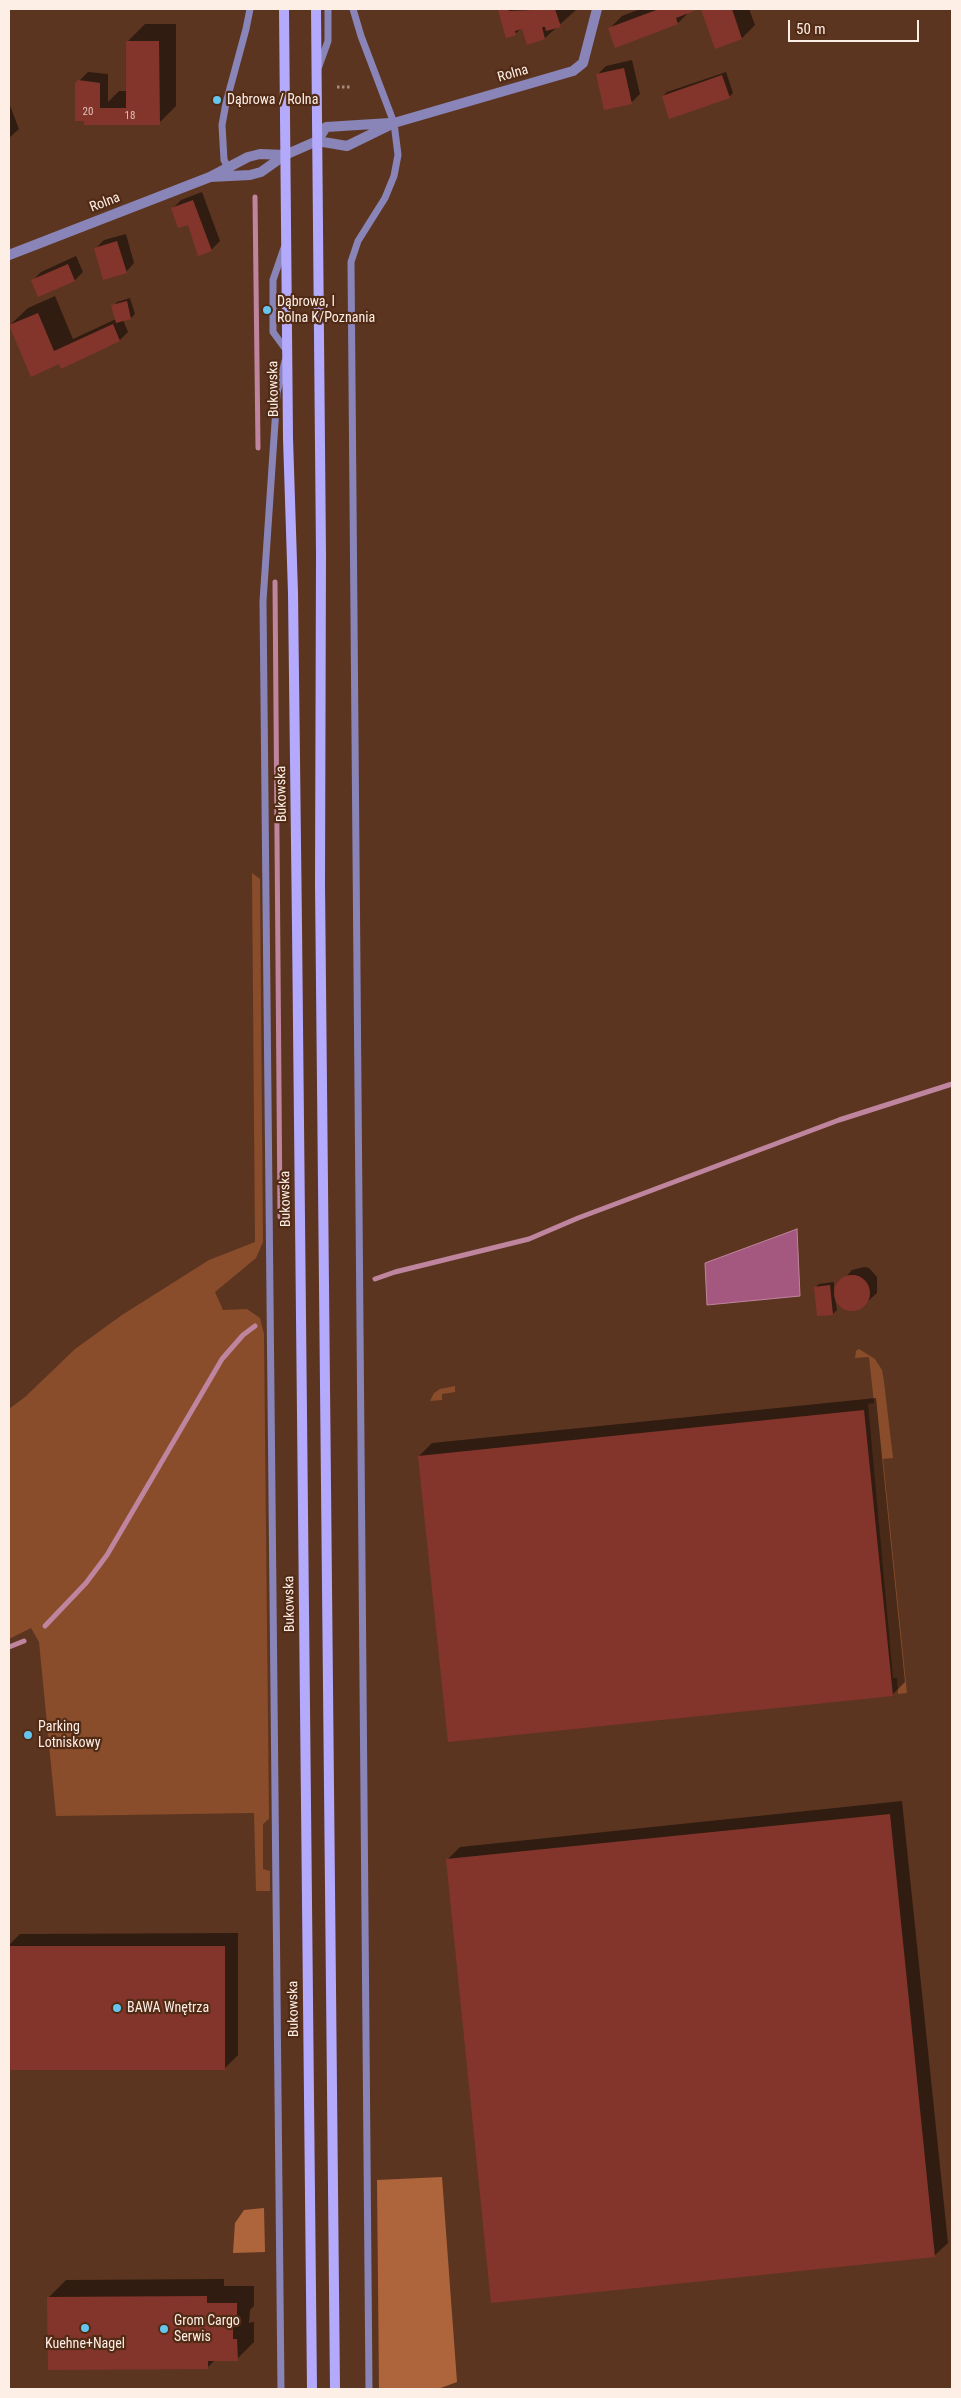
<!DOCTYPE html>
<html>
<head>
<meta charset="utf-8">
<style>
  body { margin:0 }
  #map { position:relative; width:961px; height:2398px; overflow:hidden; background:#5c3520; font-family:"Roboto Condensed",sans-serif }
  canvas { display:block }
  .frame { position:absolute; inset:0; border:10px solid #fdeee6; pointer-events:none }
  .scale { position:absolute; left:788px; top:20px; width:131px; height:22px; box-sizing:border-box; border:2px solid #fdeee6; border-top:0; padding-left:6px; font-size:15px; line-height:18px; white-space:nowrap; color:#fdeee6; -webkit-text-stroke:4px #512b15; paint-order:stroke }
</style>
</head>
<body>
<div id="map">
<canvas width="961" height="2398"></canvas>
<div class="frame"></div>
<div class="scale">50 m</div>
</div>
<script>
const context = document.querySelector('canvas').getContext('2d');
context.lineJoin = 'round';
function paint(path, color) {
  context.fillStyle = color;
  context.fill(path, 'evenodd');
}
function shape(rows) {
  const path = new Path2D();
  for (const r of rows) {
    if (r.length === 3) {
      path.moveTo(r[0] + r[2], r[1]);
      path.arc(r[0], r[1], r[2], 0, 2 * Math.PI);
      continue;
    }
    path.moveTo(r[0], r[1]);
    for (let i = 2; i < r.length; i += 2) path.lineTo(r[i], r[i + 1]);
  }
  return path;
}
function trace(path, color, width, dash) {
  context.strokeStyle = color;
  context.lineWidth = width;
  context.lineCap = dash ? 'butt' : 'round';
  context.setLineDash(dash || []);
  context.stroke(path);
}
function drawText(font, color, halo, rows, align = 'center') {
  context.font = font + ' "Roboto Condensed",sans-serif';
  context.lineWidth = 4.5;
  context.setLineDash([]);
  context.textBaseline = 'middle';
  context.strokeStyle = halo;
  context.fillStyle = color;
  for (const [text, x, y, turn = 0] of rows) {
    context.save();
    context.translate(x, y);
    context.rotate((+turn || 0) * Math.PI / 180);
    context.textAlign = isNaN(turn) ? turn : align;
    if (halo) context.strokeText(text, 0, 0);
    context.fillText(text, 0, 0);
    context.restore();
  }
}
const green = shape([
  [252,873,260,879,263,1242,256,1258,215,1292,223,1310,247,1309,260,1318,264,1334,269,1819,263,1824,263,1869,270,1871,270,1891,256,1891,254,1813,56,1816,39,1642,31,1628,9,1639,9,1409,25,1397,75,1349,122,1315,209,1260,255,1242],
  [859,1349,875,1359,882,1370,884,1382,893,1458,883,1459,907,1693,898,1694,897,1678,893,1678,868,1404,874,1403,869,1357,855,1358,856,1351],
  [455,1386,455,1392,442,1394,442,1400,430,1401,434,1393,440,1389]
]);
const forest = shape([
  [442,2177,457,2382,438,2389,379,2389,377,2180],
  [264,2208,265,2252,233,2253,235,2223,244,2210]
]);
const water = shape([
  [797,1229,800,1296,707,1305,705,1263,797,1229]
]);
const shadow = shape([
  [501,9,577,9,545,38,523,27,515,34,500,10],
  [640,9,696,9,690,11,678,23,609,29,622,16],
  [702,9,749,9,755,25,742,38,716,48],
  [145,24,176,24,176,106,159,123,102,124,76,84,88,72,108,74,108,102,119,91,128,91,127,42],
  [632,60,640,94,631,103,598,74,606,66],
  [726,72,733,93,729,97,663,96,667,92],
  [9,103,19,129,9,138],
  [202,192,220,241,211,250,189,223,172,209,181,200],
  [126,234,134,263,126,272,95,249,104,240],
  [76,256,83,272,75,280,33,280,41,272],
  [55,296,73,339,116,319,113,306,117,302,130,298,135,314,131,318,123,320,128,332,120,340,61,367,60,363,10,325,28,308],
  [864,1267,869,1268,877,1277,877,1293,859,1309,854,1310,843,1308,835,1299,837,1310,833,1314,815,1288,819,1284,834,1282,834,1290,852,1270],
  [876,1398,905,1682,892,1695,419,1456,432,1443],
  [902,1801,948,2243,934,2256,447,1860,460,1847],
  [238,1933,238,2055,225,2068,9,2069,9,1945,20,1934],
  [224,2279,224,2286,254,2286,254,2306,250,2310,249,2323,254,2322,254,2342,237,2359,215,2360,208,2367,48,2298,66,2280]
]);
const stream = shape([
  [255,197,258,448],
  [275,582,280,1217],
  [375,1279,395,1272,529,1239,578,1218,839,1120,952,1084],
  [45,1626,86,1583,107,1555,222,1359,243,1335,255,1326],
  [9,1647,24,1641]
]);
const building = shape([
  [508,9,509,11,555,9,561,27,546,31,545,27,542,27,545,39,527,45,522,29,515,31,516,35,506,38,498,10],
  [659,9,699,9,676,18,678,24,615,48,608,28],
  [701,9,732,9,742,39,715,49],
  [126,41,159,41,160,125,84,125,84,121,75,121,75,83,78,80,100,83,100,108,126,108],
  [624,68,632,104,604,110,596,74],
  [722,75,730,98,669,119,662,96],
  [193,200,212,251,198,256,188,225,178,228,171,208],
  [117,241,127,273,103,280,94,248],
  [68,264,75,281,38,297,31,280],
  [127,301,131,319,116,323,111,305],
  [38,313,54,351,113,324,120,341,61,369,59,364,31,377,9,325],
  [852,1293,18],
  [830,1285,833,1315,817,1316,814,1287],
  [864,1410,893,1696,448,1742,418,1456],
  [890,1814,935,2257,491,2303,446,1859],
  [9,1946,225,1946,225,2070,9,2070],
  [207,2296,207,2303,237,2303,237,2324,233,2325,233,2339,237,2339,238,2361,208,2361,208,2369,48,2370,47,2297]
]);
const path = shape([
  [337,87,350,87]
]);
const lane = shape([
  [353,9,361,36,394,123,398,155,394,176,385,198,358,241,351,262,369,2389],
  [319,66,328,41,328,9],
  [230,171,224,160,222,125,226,103,246,29,250,9],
  [284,248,273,280,273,332,287,351],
  [281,2389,263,601,277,393,285,361]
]);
const street = shape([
  [317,141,326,127,390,123],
  [210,177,250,175,261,172,285,155,317,141,347,146,394,123,573,71,583,63,597,9],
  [9,255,210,177,248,157,260,154,285,155]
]);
const secondary = shape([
  [284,9,288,438,293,593,297,927,312,2389],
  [316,9,321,555,320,884,335,2389]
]);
const markers = [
  [217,100,5,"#65c5ef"],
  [267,310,5,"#65c5ef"],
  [28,1735,5,"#65c5ef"],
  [117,2008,5,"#65c5ef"],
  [85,2328,5,"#65c5ef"],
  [164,2329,5,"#65c5ef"]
];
const numberNames = [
  ["20",88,112],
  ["18",130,116]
];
const streetNames = [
  ["Rolna",513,74,-16],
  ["Rolna",105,203,-21],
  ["Bukowska",274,389,-91],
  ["Bukowska",282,794,-91],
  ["Bukowska",286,1199,-91],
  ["Bukowska",290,1604,-91],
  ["Bukowska",294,2009,-91]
];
const poiNames = [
  ["Dąbrowa / Rolna",227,100],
  ["Dąbrowa, I",277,302],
  ["Rolna K/Poznania",277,318],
  ["Parking",38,1727],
  ["Lotniskowy",38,1743],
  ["BAWA Wnętrza",127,2008],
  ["Grom Cargo",174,2321],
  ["Serwis",174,2337],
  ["Kuehne+Nagel",85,2344,"center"]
];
paint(green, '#894d2b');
paint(forest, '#af653b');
paint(water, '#a4587f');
trace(water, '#bf859e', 1);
paint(shadow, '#0007');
trace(stream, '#bf859e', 5);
paint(building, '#84352b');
trace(path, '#a78b7c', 3, [2.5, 2.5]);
trace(lane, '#8a85b8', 7);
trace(street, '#8a85b8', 10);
trace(secondary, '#b4aafc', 10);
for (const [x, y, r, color] of markers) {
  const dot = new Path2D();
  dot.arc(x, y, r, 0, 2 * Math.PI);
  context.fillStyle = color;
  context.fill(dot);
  trace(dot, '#512b15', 2);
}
drawText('11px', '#dfc0b7', null, numberNames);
drawText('14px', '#fdeee6', '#512b15', streetNames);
drawText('14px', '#fdeee6', '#512b15', poiNames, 'left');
</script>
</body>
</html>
